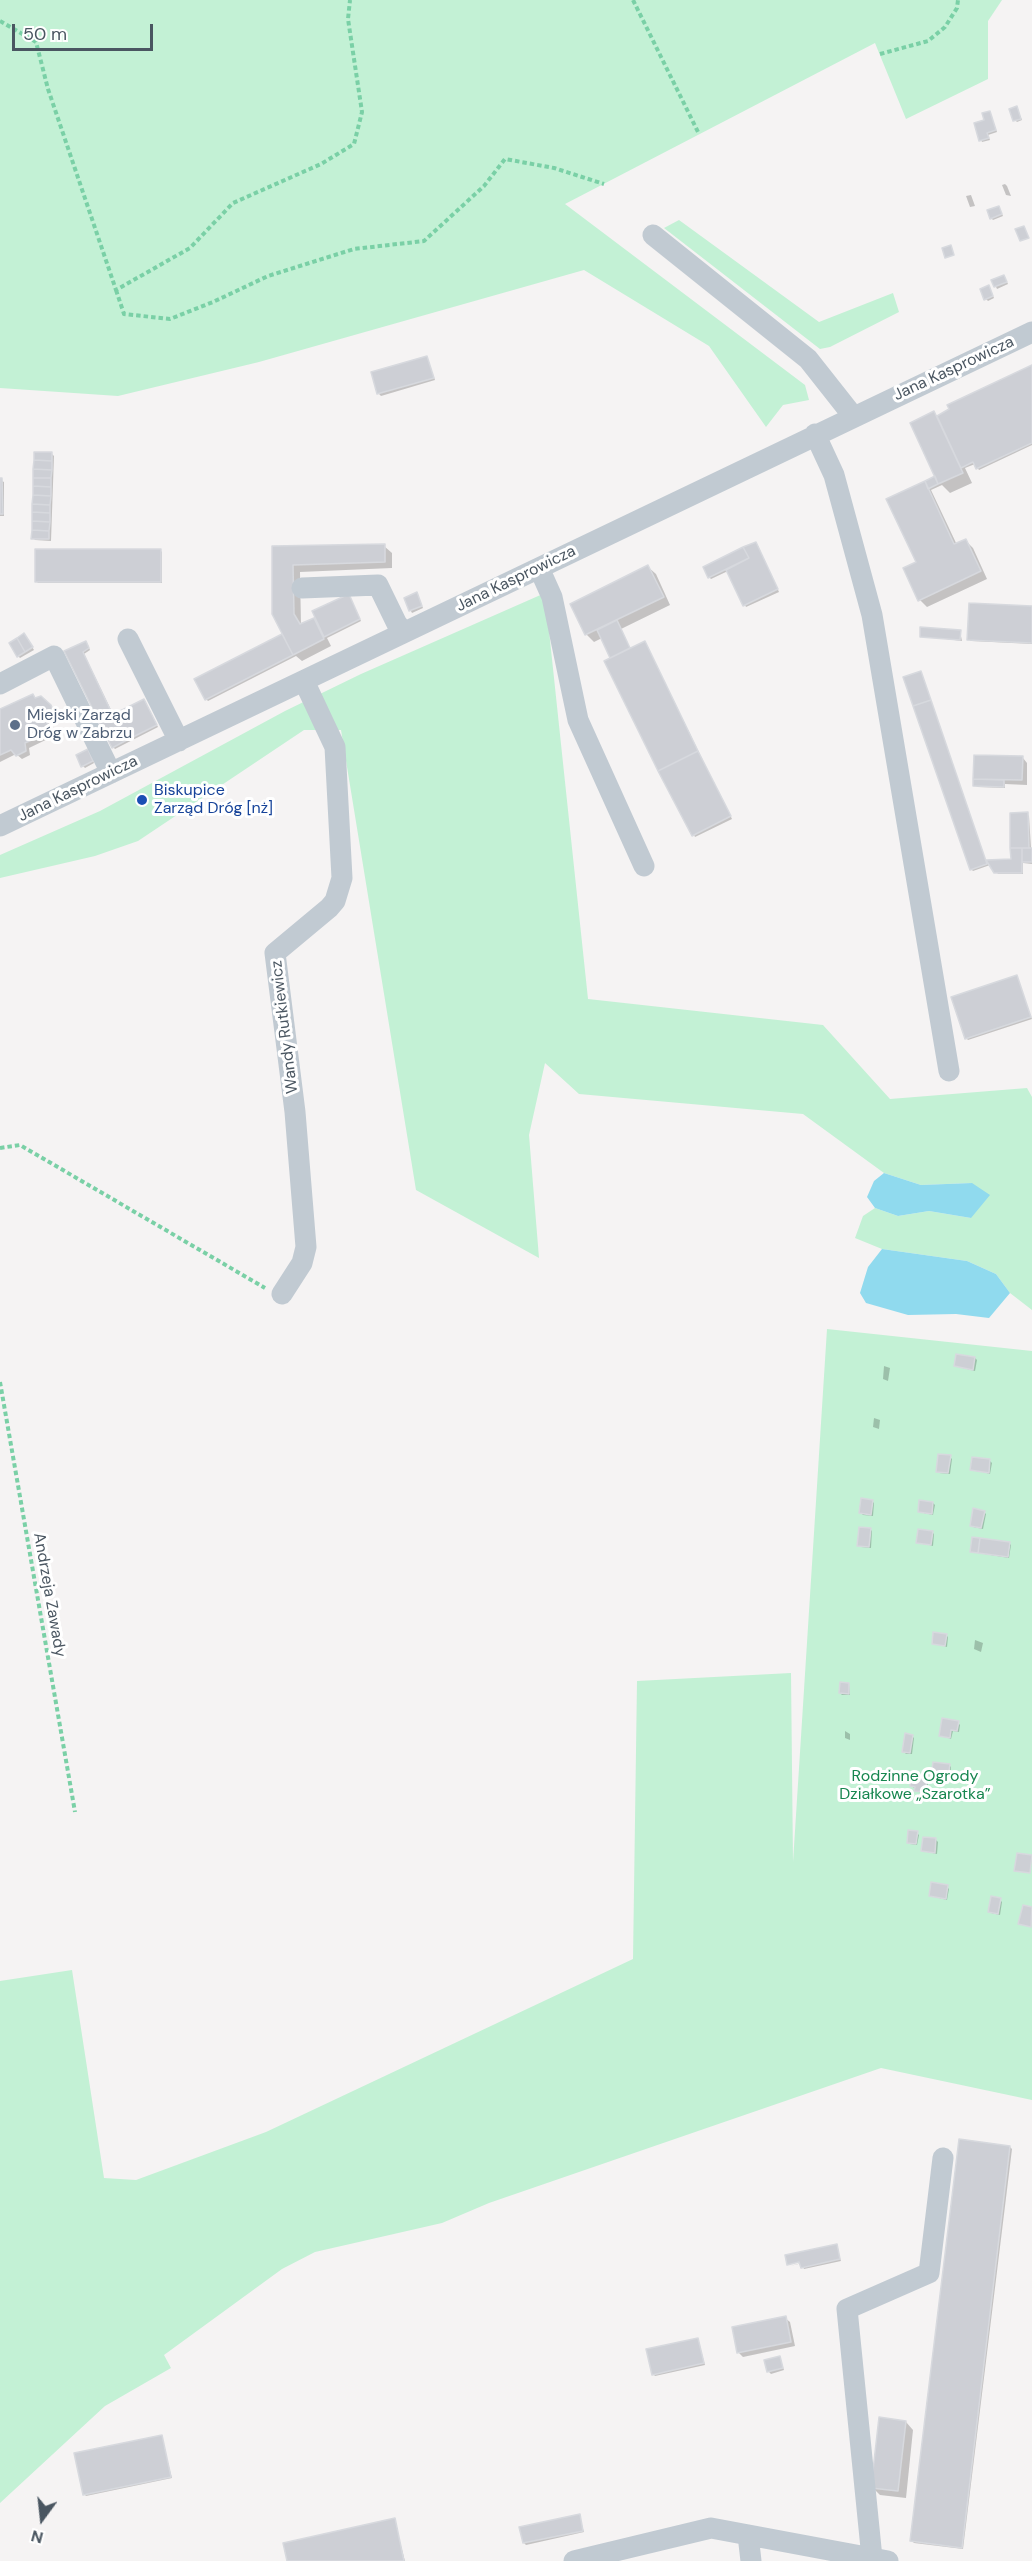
<!DOCTYPE html>
<html>
<head>
<meta charset="utf-8">
<style>
  body { margin:0 }
  #map { position:relative; width:1032px; height:2561px; overflow:hidden; background:#f5f3f3; font-family:"DM Sans",sans-serif }
  canvas { display:block }
  .north { position:absolute; left:12px; top:2489px; width:60px; height:60px; -webkit-text-stroke:4px #fff; paint-order:stroke; rotate:195deg; font-size:16px; font-weight:700; line-height:24px; text-align:center; color:#4a5661 }
  .north::after { content:''; display:block; margin:auto; width:21px; height:27px; background:#4a5661; clip-path:polygon(50% 0,100% 100%,50% 72%,0 100%) }
  .scale { position:absolute; left:12px; top:24px; width:141px; height:27px; box-sizing:border-box; border:3px solid #4a5661; border-top:0; padding-left:8px; font-size:18px; line-height:21px; white-space:nowrap; color:#4a5661; -webkit-text-stroke:4px #fff; paint-order:stroke }
</style>
</head>
<body>
<div id="map">
<canvas width="1032" height="2561"></canvas>
<div class="north">N</div>
<div class="scale">50 m</div>
</div>
<script>
const context = document.querySelector('canvas').getContext('2d');
context.lineJoin = 'round';
function paint(path, color) {
  context.fillStyle = color;
  context.fill(path, 'evenodd');
}
function shape(rows) {
  const path = new Path2D();
  for (const r of rows) {
    path.moveTo(r[0], r[1]);
    for (let i = 2; i < r.length; i += 2) path.lineTo(r[i], r[i + 1]);
  }
  return path;
}
function trace(path, color, width, dash) {
  context.strokeStyle = color;
  context.lineWidth = width;
  context.lineCap = dash ? 'butt' : 'round';
  context.setLineDash(dash || []);
  context.stroke(path);
}
function drawText(font, color, halo, rows, align = 'center') {
  context.font = font + ' "DM Sans",sans-serif';
  context.lineWidth = 6;
  context.setLineDash([]);
  context.textBaseline = 'middle';
  context.strokeStyle = halo;
  context.fillStyle = color;
  for (const [text, x, y, turn = 0] of rows) {
    context.save();
    context.translate(x, y);
    context.rotate((+turn || 0) * Math.PI / 180);
    context.textAlign = isNaN(turn) ? turn : align;
    if (halo) context.strokeText(text, 0, 0);
    context.fillText(text, 0, 0);
    context.restore();
  }
}
const green = shape([
  [0,0,1002,0,988,21,988,79,906,119,875,43,565,204,805,385,809,400,783,405,766,427,709,346,584,270,259,362,118,396,0,388],
  [679,220,819,322,893,293,899,312,830,347,820,349,664,228],
  [545,593,588,999,823,1025,890,1099,1027,1088,1032,1097,1032,1310,1010,1293,996,1274,967,1261,882,1249,855,1238,863,1216,875,1208,898,1216,929,1211,971,1218,972,1183,921,1185,884,1173,803,1114,579,1094,545,1063,529,1135,539,1258,416,1190,341,730,304,730,138,841,95,856,0,878,0,855,100,811,285,711,361,674],
  [827,1329,1032,1351,1032,2100,881,2068,489,2203,442,2223,315,2252,282,2269,164,2355,171,2368,105,2406,0,2503,0,1981,72,1970,104,2178,136,2180,266,2132,633,1959,637,1681,791,1673,793,1862]
]);
const water = shape([
  [884,1173,921,1185,972,1183,990,1195,971,1218,929,1211,898,1216,875,1208,867,1197,874,1181],
  [882,1249,967,1261,996,1274,1010,1293,989,1318,956,1314,908,1315,866,1303,860,1293,868,1267]
]);
const shadow = shape([
  [1017,108,1022,120,1017,122,1015,120],
  [990,112,997,132,988,135,990,140,982,142,981,140],
  [1005,184,1007,186,1011,196,1006,195,1002,185],
  [971,195,975,206,970,207,966,196],
  [999,207,1003,216,993,220,991,218],
  [1004,276,1008,284,997,289,993,280],
  [990,289,994,298,988,301,986,299],
  [427,357,435,380,381,396,379,394,373,373],
  [1032,367,1032,445,979,470,975,464,965,468,972,483,950,493,942,485,931,490,957,545,966,541,973,548,987,579,927,607,920,600,918,563,888,499,937,477,934,413,938,417],
  [52,454,54,456,51,541,35,540,33,538],
  [0,480,4,482,4,516,0,516],
  [384,546,392,553,392,568,300,572,301,625,314,619,319,625,350,597,361,621,327,638,331,646,302,661,296,656,208,701,206,699,282,636,287,641,273,547],
  [758,546,779,592,746,607,728,571,711,579,709,577],
  [160,550,162,552,162,583,38,583,36,581],
  [648,567,656,574,670,605,621,629,631,650,646,645,732,819,695,837,602,638,594,642,586,634,572,604],
  [417,594,423,608,412,613,405,599],
  [1032,607,1032,644,971,641,969,639],
  [960,631,962,641,921,636],
  [26,637,34,650,20,658,18,656],
  [88,645,90,650,84,654,114,716,144,701,158,727,115,749,113,747,66,652],
  [921,673,986,862,1012,861,1027,814,1029,816,1032,864,1023,863,1023,874,998,874,990,865,973,871,971,869],
  [33,696,37,699,41,697,55,712,57,718,48,722,54,736,29,748,30,755,22,759,16,754,0,762,0,711],
  [90,753,94,763,85,768,83,766],
  [976,756,1023,758,1027,763,1027,785,1005,784,1005,788,977,787,975,785],
  [1016,977,1032,1019,968,1040,966,1038],
  [975,1358,977,1360,975,1371,955,1366],
  [884,1366,890,1368,888,1381,883,1379],
  [874,1418,880,1420,879,1429,873,1427],
  [950,1457,952,1459,950,1474,939,1473,937,1471],
  [990,1461,992,1463,990,1474,972,1469],
  [872,1501,874,1503,873,1516,863,1515,861,1513],
  [933,1503,935,1505,933,1515,919,1512],
  [984,1512,986,1514,983,1529,973,1527,971,1525],
  [870,1529,872,1531,871,1548,861,1547,859,1545],
  [932,1532,934,1534,933,1546,918,1542],
  [1009,1543,1011,1545,1009,1558,972,1552],
  [946,1635,948,1637,947,1647,934,1643],
  [975,1640,983,1643,981,1652,974,1649],
  [849,1684,850,1695,842,1695,840,1693],
  [958,1723,960,1725,959,1732,953,1731,951,1739,940,1735],
  [845,1731,850,1734,850,1740,845,1738],
  [912,1736,914,1738,912,1754,906,1754,904,1752],
  [949,1765,951,1767,950,1779,933,1775],
  [926,1781,928,1783,927,1793,918,1792,912,1786],
  [917,1833,919,1835,917,1845,910,1844,908,1842],
  [936,1840,938,1842,937,1854,923,1851],
  [947,1887,949,1889,947,1900,931,1896],
  [1000,1900,1002,1902,1000,1915,991,1913,989,1911],
  [1010,2147,1012,2149,963,2549,914,2543,912,2541],
  [836,2246,841,2261,804,2269,801,2263,790,2266,807,2262],
  [785,2318,790,2322,795,2346,743,2357,738,2352],
  [698,2339,705,2365,655,2376,653,2374],
  [780,2358,784,2370,771,2374,769,2372],
  [906,2422,913,2430,906,2498,880,2495,873,2488],
  [161,2436,172,2478,86,2496,84,2494],
  [579,2515,584,2532,526,2545,524,2543],
  [394,2519,405,2561,288,2561]
]);
const building = shape([
  [1017,106,1021,119,1013,121,1009,109,1017,106],
  [990,111,996,130,987,133,989,138,979,141,974,123,984,120,982,113,990,111],
  [999,206,1002,214,990,219,987,210,999,206],
  [1024,226,1029,238,1020,241,1015,229,1024,226],
  [951,245,954,255,945,258,942,248,951,245],
  [1004,275,1007,282,994,287,991,280,1004,275],
  [989,285,993,296,984,300,980,289,989,285],
  [427,356,434,378,377,394,371,372,427,356],
  [1032,365,1032,443,976,469,973,462,961,468,937,416,949,409,947,405,1032,365],
  [934,411,963,473,938,484,910,423,934,411],
  [34,452,52,452,52,461,34,460,34,452],
  [34,460,52,461,52,470,33,469,34,460],
  [33,469,52,470,51,478,33,478,33,469],
  [935,476,938,484,928,489,925,481,935,476],
  [0,478,2,478,3,514,0,514,0,478],
  [33,478,51,478,51,487,33,486,33,478],
  [925,481,954,544,966,539,981,571,918,601,903,568,916,562,886,499,925,481],
  [33,486,51,487,51,496,33,495,33,486],
  [33,495,51,496,50,505,32,504,33,495],
  [32,504,50,505,50,513,32,512,32,504],
  [32,512,50,513,50,522,32,521,32,512],
  [32,521,50,522,49,531,32,530,32,521],
  [32,530,49,531,49,539,31,539,32,530],
  [756,542,778,589,743,606,726,570,749,558,743,547,756,542],
  [385,544,385,562,293,565,294,614,300,624,314,618,324,639,293,655,272,614,272,546,385,544],
  [743,547,749,558,708,578,703,567,743,547],
  [35,549,161,549,161,582,35,582,35,549],
  [648,565,664,597,585,635,570,604,648,565],
  [417,592,422,606,409,611,404,598,417,592],
  [349,594,360,619,324,637,312,611,349,594],
  [969,603,1032,606,1032,643,967,640,969,603],
  [617,620,630,648,610,658,597,630,617,620],
  [920,627,961,630,960,640,920,637,920,627],
  [24,633,33,647,25,652,17,638,24,633],
  [282,634,293,655,205,700,194,679,282,634],
  [17,638,25,652,17,657,9,643,17,638],
  [86,641,89,648,83,652,125,741,112,748,64,651,86,641],
  [645,641,698,751,658,771,604,661,645,641],
  [921,671,931,700,913,706,903,677,921,671],
  [33,694,35,698,41,696,51,705,54,713,44,717,51,731,25,743,26,751,16,756,11,750,0,755,0,709,33,694],
  [144,699,157,725,125,741,114,714,144,699],
  [931,700,987,864,970,870,913,706,931,700],
  [88,749,93,761,81,767,76,755,88,749],
  [698,751,731,816,692,836,658,771,698,751],
  [974,755,1023,756,1022,780,973,779,974,755],
  [973,779,1004,780,1004,787,973,786,973,779],
  [1028,812,1029,848,1010,848,1010,813,1028,812],
  [1010,848,1022,848,1022,873,994,873,986,860,1011,859,1010,848],
  [1022,848,1032,848,1032,862,1022,862,1022,848],
  [1017,975,1031,1017,965,1039,951,997,1017,975],
  [956,1354,975,1357,973,1370,954,1366,956,1354],
  [938,1454,951,1455,948,1473,936,1472,938,1454],
  [972,1457,990,1459,989,1473,970,1470,972,1457],
  [861,1498,873,1500,871,1515,859,1513,861,1498],
  [919,1500,933,1502,932,1514,918,1512,919,1500],
  [973,1508,985,1511,981,1528,970,1526,973,1508],
  [859,1527,871,1528,869,1547,857,1546,859,1527],
  [918,1529,933,1531,931,1545,916,1543,918,1529],
  [972,1537,980,1538,978,1553,970,1552,972,1537],
  [980,1538,1010,1542,1008,1557,978,1553,980,1538],
  [933,1632,947,1634,945,1646,932,1644,933,1632],
  [840,1682,849,1683,849,1694,839,1693,840,1682],
  [942,1718,959,1721,957,1731,951,1730,950,1738,939,1736,942,1718],
  [905,1733,913,1735,910,1753,902,1752,905,1733],
  [933,1762,950,1764,948,1778,931,1776,933,1762],
  [911,1778,927,1779,925,1792,914,1791,915,1787,910,1786,911,1778],
  [908,1830,918,1831,916,1844,907,1843,908,1830],
  [923,1837,936,1838,935,1853,921,1851,923,1837],
  [1017,1853,1032,1855,1030,1873,1014,1871,1017,1853],
  [931,1882,948,1885,946,1899,929,1896,931,1882],
  [991,1896,1001,1898,998,1914,988,1912,991,1896],
  [1023,1905,1032,1907,1031,1927,1018,1924,1023,1905],
  [959,2139,1010,2146,962,2548,910,2541,959,2139],
  [837,2244,840,2259,801,2268,799,2262,787,2265,785,2255,837,2244],
  [786,2316,791,2342,737,2353,732,2327,786,2316],
  [698,2338,704,2363,652,2375,646,2349,698,2338],
  [780,2356,783,2368,767,2372,764,2360,780,2356],
  [879,2417,906,2421,898,2491,871,2488,879,2417],
  [162,2435,171,2477,83,2495,74,2453,162,2435],
  [580,2514,583,2531,523,2543,519,2527,580,2514],
  [395,2518,404,2561,287,2561,283,2543,395,2518]
]);
const path = shape([
  [633,0,699,134],
  [0,21,36,42,48,89,116,290,190,248,233,203,321,164,354,144,362,112,348,19,350,0],
  [880,54,928,41,945,27,957,8,958,0],
  [116,290,124,314,170,319,213,302,268,276,354,249,424,241,484,186,505,159,554,168,604,184],
  [0,1148,20,1145,265,1288],
  [0,1382,75,1812]
]);
const minor = shape([
  [653,235,808,359,853,416],
  [815,434,834,475,872,615,949,1071],
  [539,568,552,597,578,720,644,866],
  [302,588,378,585,397,624,404,632],
  [128,639,179,741],
  [0,684,54,656,111,773],
  [0,826,1032,332],
  [282,1294,302,1263,306,1247,295,1112,275,953,329,908,335,901,342,878,335,747,304,681],
  [748,2535,751,2561],
  [872,2558,847,2309,929,2273,943,2158],
  [574,2561,711,2528,888,2561]
]);
const markers = [
  [15,725,6,"#5c6f8a"],
  [142,800,6,"#1a4fb4"]
];
const streetNames = [
  ["Jana Kasprowicza",954,369,-25],
  ["Jana Kasprowicza",516,579,-26],
  ["Jana Kasprowicza",78,789,-26],
  ["Wandy Rutkiewicz",285,1027,-97],
  ["Andrzeja Zawady",49,1595,80]
];
const serviceNames = [
  ["Miejski Zarząd",27,716],
  ["Dróg w Zabrzu",27,734]
];
const transitNames = [
  ["Biskupice",154,791],
  ["Zarząd Dróg [nż]",154,809]
];
const parkNames = [
  ["Rodzinne Ogrody",915,1777],
  ["Działkowe „Szarotka”",915,1795]
];
paint(green, '#c3f1d5');
paint(water, '#90daee');
paint(shadow, '#0003');
paint(building, '#cdcfd5');
trace(building, '#d7d9de', 1.5);
trace(path, '#7ad0a6', 4, [4.5, 3]);
trace(minor, '#c1cad2', 21);
for (const [x, y, r, color] of markers) {
  const dot = new Path2D();
  dot.arc(x, y, r, 0, 2 * Math.PI);
  context.fillStyle = color;
  context.fill(dot);
  trace(dot, '#fff', 2);
}
drawText('16px', '#4a5661', '#fff', streetNames);
drawText('16px', '#4e5e75', '#fff', serviceNames, 'left');
drawText('16px', '#164399', '#fff', transitNames, 'left');
drawText('16px', '#17864f', '#fff', parkNames);
</script>
</body>
</html>
